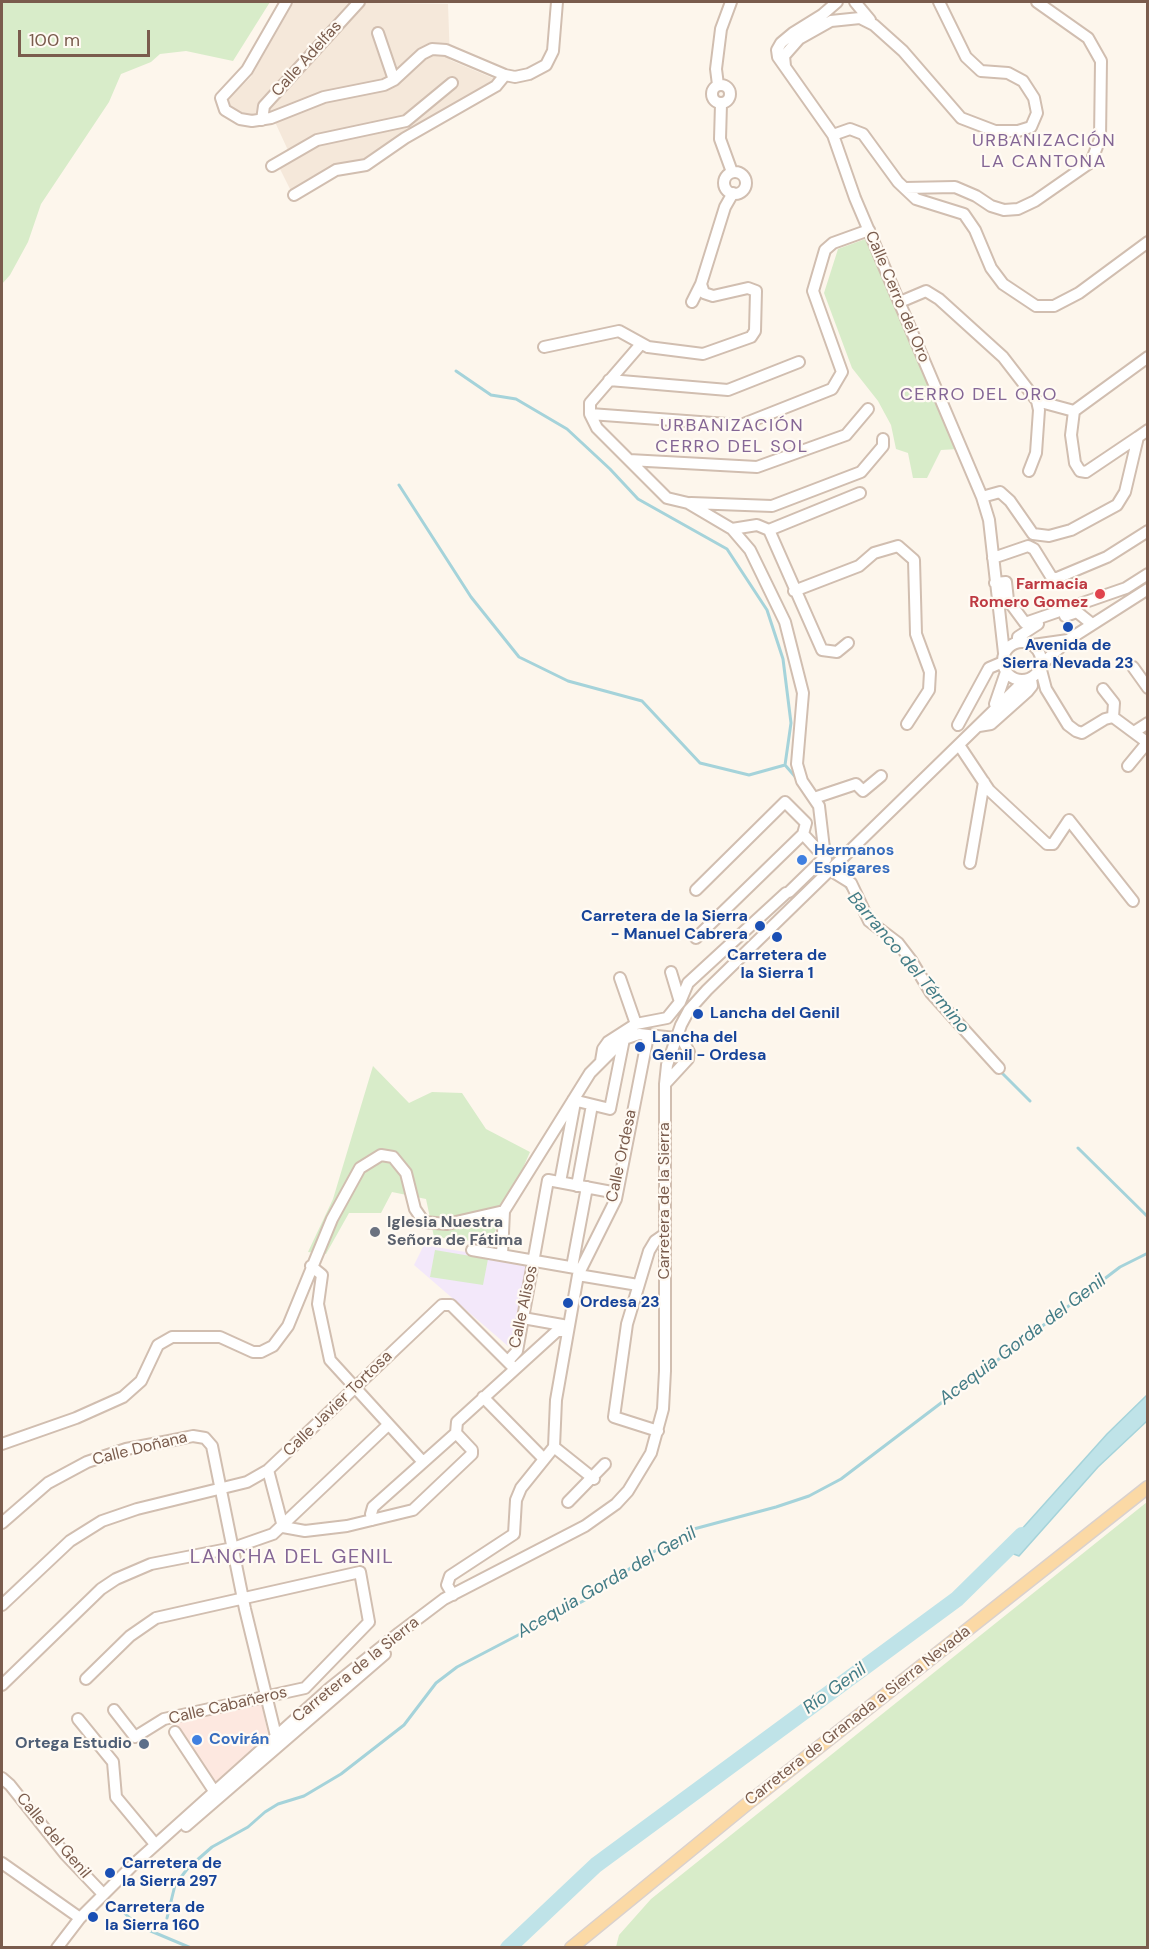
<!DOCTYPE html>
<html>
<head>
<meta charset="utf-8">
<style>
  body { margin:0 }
  #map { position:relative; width:1149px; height:1949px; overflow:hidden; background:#fdf6ec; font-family:"DM Sans",sans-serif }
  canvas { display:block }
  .frame { position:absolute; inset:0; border:3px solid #7a5c4d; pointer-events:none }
  .scale { position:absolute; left:18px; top:30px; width:132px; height:27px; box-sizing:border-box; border:3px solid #7a5c4d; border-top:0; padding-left:8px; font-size:18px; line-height:21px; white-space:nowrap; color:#7a5c4d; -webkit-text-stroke:4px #fffaf3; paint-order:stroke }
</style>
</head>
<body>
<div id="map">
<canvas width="1149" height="1949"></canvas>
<div class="frame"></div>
<div class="scale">100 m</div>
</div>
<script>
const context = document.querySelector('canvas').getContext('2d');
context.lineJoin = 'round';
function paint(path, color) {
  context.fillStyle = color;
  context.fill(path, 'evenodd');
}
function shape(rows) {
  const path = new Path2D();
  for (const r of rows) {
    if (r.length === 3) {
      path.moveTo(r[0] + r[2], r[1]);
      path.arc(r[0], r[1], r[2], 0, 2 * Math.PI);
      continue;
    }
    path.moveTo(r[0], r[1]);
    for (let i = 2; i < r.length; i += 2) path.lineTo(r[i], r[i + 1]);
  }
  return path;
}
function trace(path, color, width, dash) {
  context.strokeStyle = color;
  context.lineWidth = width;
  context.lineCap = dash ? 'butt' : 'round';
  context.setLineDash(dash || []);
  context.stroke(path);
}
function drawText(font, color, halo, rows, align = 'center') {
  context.font = font + ' "DM Sans",sans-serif';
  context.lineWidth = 4.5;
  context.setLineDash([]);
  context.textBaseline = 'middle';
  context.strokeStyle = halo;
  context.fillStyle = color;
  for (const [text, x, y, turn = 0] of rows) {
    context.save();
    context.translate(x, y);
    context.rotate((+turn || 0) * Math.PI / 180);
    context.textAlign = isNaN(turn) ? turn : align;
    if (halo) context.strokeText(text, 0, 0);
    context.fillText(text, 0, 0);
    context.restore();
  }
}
const residential = shape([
  [294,2,448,4,450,60,495,79,409,130,363,162,291,191,279,167,292,159,275,122,249,116,229,106,228,99,251,77]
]);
const commercial = shape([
  [261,1702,269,1739,217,1786,172,1722]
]);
const education = shape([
  [424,1245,531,1263,515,1345,509,1347,414,1265]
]);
const green = shape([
  [2,2,270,2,233,61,186,51,160,54,151,62,121,74,109,102,41,204,28,242,10,275,2,284],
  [868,238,958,449,941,450,927,478,913,478,908,453,896,449,891,425,878,401,852,368,824,293,838,249],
  [373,1066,409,1103,432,1092,462,1093,486,1129,530,1152,490,1243,434,1237,426,1199,392,1192,381,1213,349,1213,326,1254,308,1252,333,1199],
  [435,1250,488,1259,483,1285,430,1277],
  [1147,1502,1147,1947,616,1947,619,1935,651,1899]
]);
const water = shape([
  [1147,1395,1147,1421,1098,1467,1019,1556,1003,1550,1107,1434,1147,1395]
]);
const stream = shape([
  [456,371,491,395,516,399,567,429,610,469,638,499,727,549,767,610,783,659,791,723,785,765,798,780],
  [399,485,471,597,519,657,568,681,642,701,700,763,749,775,785,765],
  [827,839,835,861],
  [842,881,852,895],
  [890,942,903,958],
  [999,1070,1030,1101],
  [1078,1148,1148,1217],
  [115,1904,133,1921,146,1929,191,1948],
  [167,1918,175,1885,188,1868,212,1847,248,1827,265,1812,278,1804,304,1796,341,1774,404,1725,436,1683,457,1667,589,1598,650,1554,690,1530,776,1507,809,1496,841,1479,1120,1267,1148,1253]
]);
const river = shape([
  [508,1948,596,1865,957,1599,1022,1535]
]);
const minor = shape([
  [286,2,247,70,221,98,225,110,240,119,252,121,271,118,324,97,384,85,394,80,422,54,432,49,446,50,505,75,515,77,529,74,546,65,553,51,557,2],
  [837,2,822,15,793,33,781,43,777,50,778,57,833,135,855,198,982,497,989,520,1004,653],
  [855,2,870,20],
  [378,33,394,80],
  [785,66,784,56,799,39,831,21,860,18,874,25,903,51,961,118,995,131,1018,131,1031,127,1037,113,1034,98,1023,81,1008,73,981,71,966,57,939,2],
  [721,94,9],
  [718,85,716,69,721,29,731,2],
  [721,104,720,139,732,172],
  [262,120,264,106,359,2],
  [833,135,850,129,863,134,898,182,916,199,964,214,975,230,991,268,1003,284,1036,306,1054,306,1079,293,1148,242],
  [272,166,317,140,406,121,452,83],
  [735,183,11],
  [905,188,955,187,976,196,991,206,1004,210,1018,209,1035,201,1091,162,1100,139,1101,61,1088,38,1037,2],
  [294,195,336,170,366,165,405,138,496,86,505,75],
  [692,302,701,284],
  [900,302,926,291,939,299,1003,357,1037,401,1074,411,1148,357],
  [641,344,590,403,590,414,597,428,667,498,688,503,732,529,750,550,785,622,803,693,797,764,802,781,819,806,825,857],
  [544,347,619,331,648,347,703,354,751,337,755,331,756,291,748,288,713,296,704,293,701,284,725,207,733,193],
  [609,380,728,390,799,362],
  [1074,411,1071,435,1075,463,1080,471,1086,472,1138,437],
  [590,414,741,425,832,389,842,372,813,291,825,250,833,243,869,230],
  [629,460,757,467,846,435,868,409],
  [1029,471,1036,453,1039,410,1037,401],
  [982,497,1000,492,1010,501,1033,534,1049,536,1071,530,1117,505,1125,492,1138,437,1148,430],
  [691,503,772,506,861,472,883,446,883,439],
  [732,529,757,525,769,530,822,650,837,652,848,643],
  [769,530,860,493],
  [993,558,1028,546,1034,549,1052,578,1057,578,1107,557,1148,531],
  [995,583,1006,582,1008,600,1025,623,1126,588,1148,574],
  [794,591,859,566,874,553,898,546,914,560,916,634,930,672,929,690,907,724],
  [1065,616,1077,612,1092,624],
  [1022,661,19],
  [1018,642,1018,637,1038,624],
  [1033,645,1068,640],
  [1042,664,1068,640,1148,589],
  [1133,667,1148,688],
  [1041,670,1046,689,1068,725,1076,731,1082,733,1105,719,1113,717,1148,743],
  [1103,689,1114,703,1113,717],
  [995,704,1006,672],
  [958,725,989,668,1003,662],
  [979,726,991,724,1028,691,1032,686,1031,679],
  [1134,732,1148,723],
  [959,745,989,790,1047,844,1053,844,1069,820,1133,901],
  [1128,766,1147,743],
  [814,798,856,784,863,791,881,776],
  [970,863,984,782],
  [830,870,851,883,869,921,898,943,911,960,931,993,999,1068],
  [696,890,785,802,806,823,803,834,826,859],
  [789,892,825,857],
  [696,938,803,834],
  [671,972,680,1002],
  [620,978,636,1024],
  [601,1061,603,1049,608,1042,636,1024,667,1018,680,1002,688,983,786,893],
  [573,1100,610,1109,624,1039],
  [560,1182,575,1102],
  [577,1186,592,1105],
  [472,1250,581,1269],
  [502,1255,504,1211],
  [311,1266,322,1275,318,1304,330,1360,423,1462],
  [572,1267,587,1187],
  [578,1275,638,1285],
  [523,1318,568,1326],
  [508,1361,517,1351,548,1180,617,1193],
  [483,1397,544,1459],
  [658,1431,614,1417,627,1324,649,1251,655,1241,665,1234],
  [2,1444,76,1418,123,1397,141,1381,158,1345,172,1337,220,1337,253,1352,261,1352,273,1346,288,1326,332,1219,360,1168,381,1155,393,1157,406,1173,415,1209,424,1222,447,1224,504,1211,590,1073,624,1039,639,1034,675,1038,683,1041,689,1052,688,1059,665,1084],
  [554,1447,594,1479],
  [268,1470,283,1527],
  [568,1502,605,1464],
  [372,1520,371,1514,373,1507,456,1433,457,1422,557,1331,567,1331],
  [2,1523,48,1483,87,1462,126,1449,169,1441,193,1436,205,1438,212,1446,245,1609,276,1736],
  [283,1527,305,1531,347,1526,413,1510,472,1454,472,1450,456,1433],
  [453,1595,447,1585,450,1576,514,1534,516,1500,521,1488,554,1447,556,1400,578,1275,616,1199,648,1036],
  [2,1605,70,1541,102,1521,137,1509,247,1482,268,1470,442,1305,451,1305,514,1368],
  [86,1679,130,1636,156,1618,360,1572,369,1622,305,1688,164,1719,135,1737,114,1710],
  [2,1685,101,1589,116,1579,151,1564,233,1548,273,1534,388,1425],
  [78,1719,113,1762,116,1797,155,1844],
  [175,1732,214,1791],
  [2,1778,10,1785,65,1854,103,1894],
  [186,1826,385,1654],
  [2,1863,80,1918],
  [57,1948,80,1918,133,1865,330,1688,399,1633,444,1599,585,1526,616,1504,628,1491,651,1453,663,1409,665,1371,665,1084,667,1065,681,1025,689,1010,707,990,1024,681]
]);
const major = shape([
  [571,1948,747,1804,1148,1487]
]);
const markers = [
  [1100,594,6,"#e0444e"],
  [1068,627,6,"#1a4fb4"],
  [802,860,6,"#3f7fe0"],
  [760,926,6,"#1a4fb4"],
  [777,937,6,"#1a4fb4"],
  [698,1014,6,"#1a4fb4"],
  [640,1047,6,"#1a4fb4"],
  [375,1232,6,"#6b7280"],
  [568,1303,6,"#1a4fb4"],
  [197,1740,6,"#3f7fe0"],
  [144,1744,6,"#5c6f8a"],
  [110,1873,6,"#1a4fb4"],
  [93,1917,6,"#1a4fb4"]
];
const streetNames = [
  ["Calle Adelfas",307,59,-48],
  ["Calle Cerro del Oro",897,297,67],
  ["Calle Ordesa",622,1156,-78],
  ["Carretera de la Sierra",665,1201,-90],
  ["Calle Alisos",524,1307,-78],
  ["Calle Javier Tortosa",338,1404,-44],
  ["Calle Doñana",140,1449,-14],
  ["Carretera de la Sierra",356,1670,-39],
  ["Calle Cabañeros",228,1706,-13],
  ["Carretera de Granada a Sierra Nevada",858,1716,-38],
  ["Calle del Genil",53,1836,50]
];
const healthNames = [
  ["Farmacia",1088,585],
  ["Romero Gomez",1088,603]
];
const transitNames = [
  ["Avenida de",1068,646,"center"],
  ["Sierra Nevada 23",1068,664,"center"],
  ["Carretera de la Sierra",748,917,"right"],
  ["- Manuel Cabrera",748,935,"right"],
  ["Carretera de",777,956,"center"],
  ["la Sierra 1",777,974,"center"],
  ["Lancha del Genil",710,1014],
  ["Lancha del",652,1038],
  ["Genil - Ordesa",652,1056],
  ["Ordesa 23",580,1303],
  ["Carretera de",122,1864],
  ["la Sierra 297",122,1882],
  ["Carretera de",105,1908],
  ["la Sierra 160",105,1926]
];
const shopNames = [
  ["Hermanos",814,851],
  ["Espigares",814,869],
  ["Covirán",209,1740]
];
const worshipNames = [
  ["Iglesia Nuestra",387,1223],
  ["Señora de Fátima",387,1241]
];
const serviceNames = [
  ["Ortega Estudio",132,1744]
];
const neighbourhoodNames = [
  ["URBANIZACIÓN",1044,141],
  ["LA CANTONA",1044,162],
  ["CERRO DEL ORO",979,395],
  ["URBANIZACIÓN",732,426],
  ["CERRO DEL SOL",732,447]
];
const waterNames = [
  ["Barranco del Término",908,963,50],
  ["Acequia Gorda del Genil",1023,1340,-37],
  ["Acequia Gorda del Genil",607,1583,-30],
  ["Río Genil",835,1689,-36]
];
const quarterNames = [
  ["LANCHA DEL GENIL",292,1558]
];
paint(residential, '#f5e8da');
paint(commercial, '#fde8e0');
paint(education, '#f3e8fa');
paint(green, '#d8ecc9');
paint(water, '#bfe3e8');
trace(water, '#a5d3da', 1.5);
trace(stream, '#a5d3da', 3);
trace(river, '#bfe3e8', 16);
trace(minor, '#d1beb0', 14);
trace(major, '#dad1cd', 15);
trace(minor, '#fff', 10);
trace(major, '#fbd9a5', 12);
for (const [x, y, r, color] of markers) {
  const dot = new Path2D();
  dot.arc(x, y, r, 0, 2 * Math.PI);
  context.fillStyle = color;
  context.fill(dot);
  trace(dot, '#fffaf3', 2);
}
drawText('16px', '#7a5c4d', '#fffaf3', streetNames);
drawText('bold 16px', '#be3a42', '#fffaf3', healthNames, 'right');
drawText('bold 16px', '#164399', '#fffaf3', transitNames, 'left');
drawText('bold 16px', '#366cbe', '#fffaf3', shopNames, 'left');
drawText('bold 16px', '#5b616d', '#fffaf3', worshipNames, 'left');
drawText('bold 16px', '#4e5e75', '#fffaf3', serviceNames, 'right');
context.letterSpacing = '1.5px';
drawText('18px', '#846695', '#fffaf3', neighbourhoodNames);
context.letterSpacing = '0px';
drawText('italic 18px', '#437c86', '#fffaf3', waterNames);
context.letterSpacing = '1.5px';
drawText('20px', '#846695', '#fffaf3', quarterNames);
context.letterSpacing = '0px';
</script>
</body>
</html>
